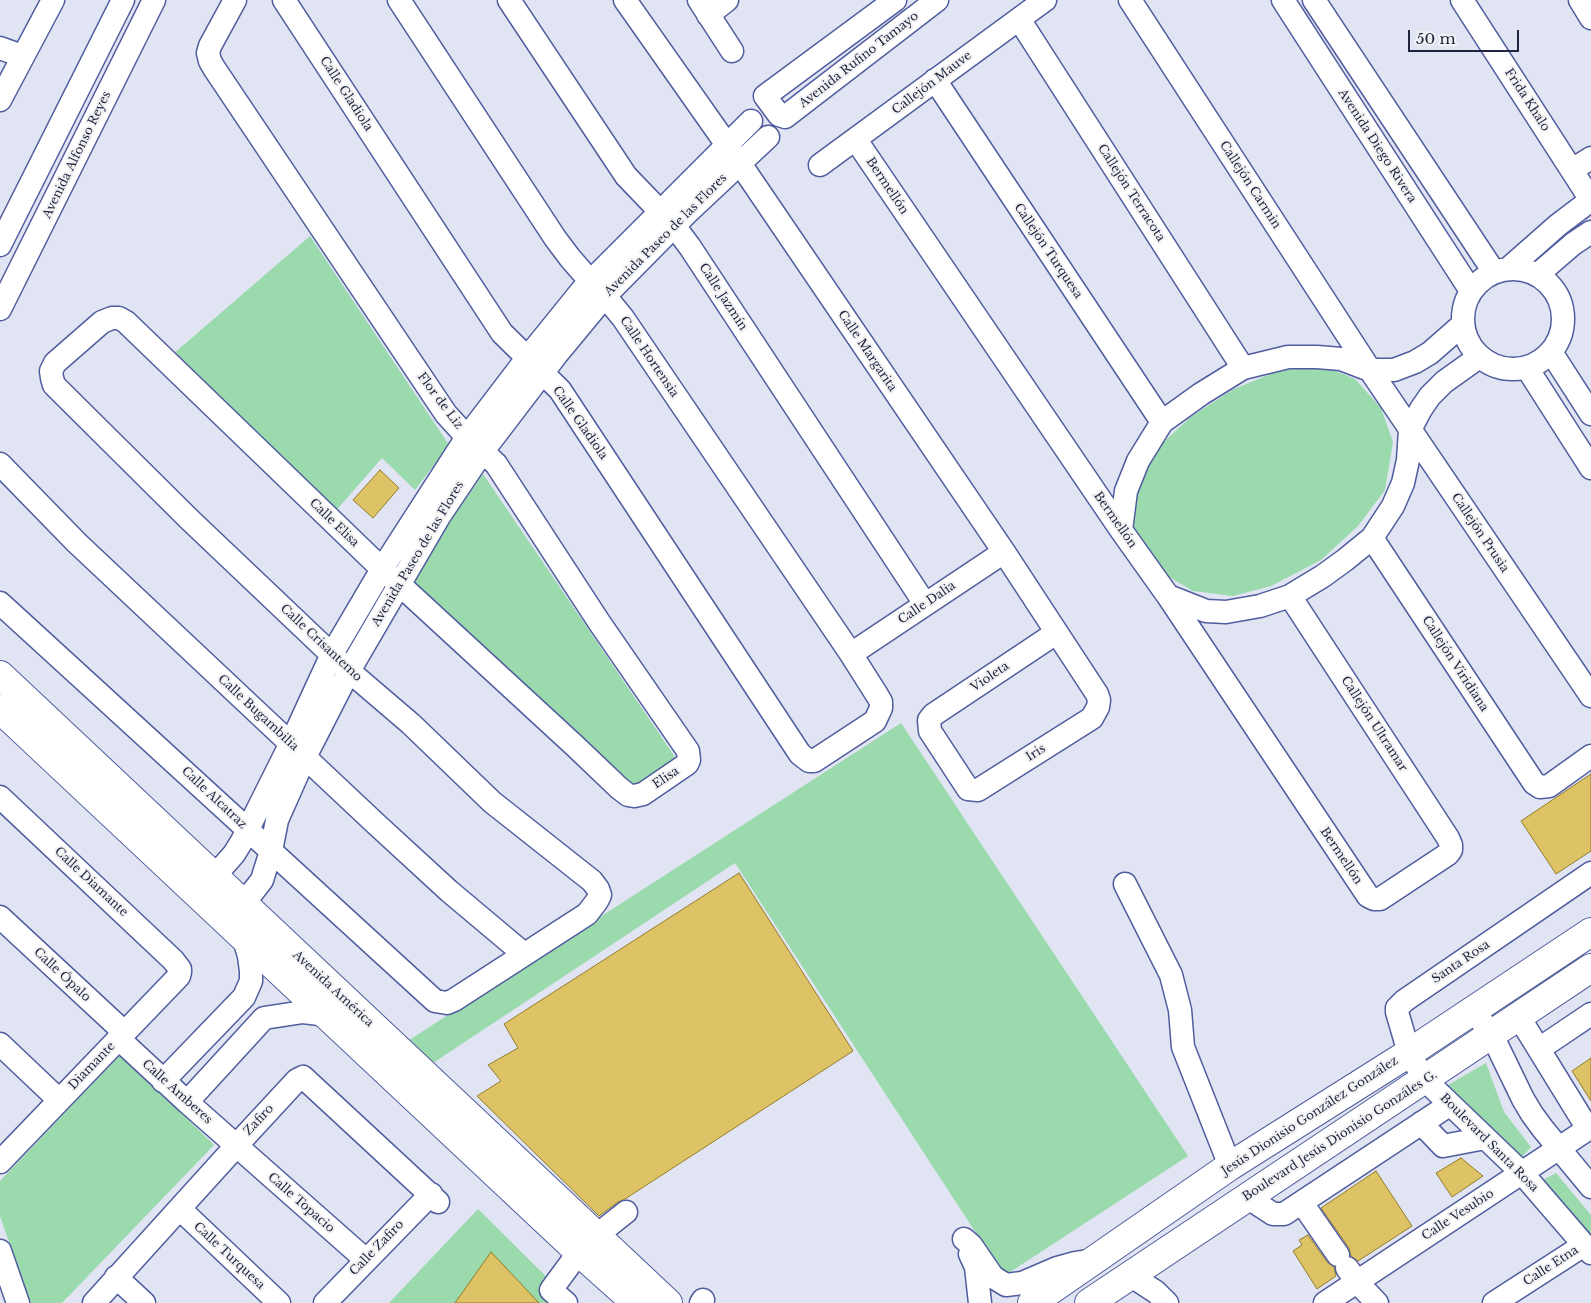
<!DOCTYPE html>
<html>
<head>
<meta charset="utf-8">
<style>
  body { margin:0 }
  #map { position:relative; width:1591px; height:1303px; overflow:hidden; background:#e0e4f3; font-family:"Libre Baskerville",serif }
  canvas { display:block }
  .scale { position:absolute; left:1408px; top:30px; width:111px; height:22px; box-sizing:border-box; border:2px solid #1f2541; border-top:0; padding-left:6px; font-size:15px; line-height:18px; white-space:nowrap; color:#1f2541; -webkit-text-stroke:4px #f2f2f2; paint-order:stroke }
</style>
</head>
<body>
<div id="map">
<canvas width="1591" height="1303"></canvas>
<div class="scale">50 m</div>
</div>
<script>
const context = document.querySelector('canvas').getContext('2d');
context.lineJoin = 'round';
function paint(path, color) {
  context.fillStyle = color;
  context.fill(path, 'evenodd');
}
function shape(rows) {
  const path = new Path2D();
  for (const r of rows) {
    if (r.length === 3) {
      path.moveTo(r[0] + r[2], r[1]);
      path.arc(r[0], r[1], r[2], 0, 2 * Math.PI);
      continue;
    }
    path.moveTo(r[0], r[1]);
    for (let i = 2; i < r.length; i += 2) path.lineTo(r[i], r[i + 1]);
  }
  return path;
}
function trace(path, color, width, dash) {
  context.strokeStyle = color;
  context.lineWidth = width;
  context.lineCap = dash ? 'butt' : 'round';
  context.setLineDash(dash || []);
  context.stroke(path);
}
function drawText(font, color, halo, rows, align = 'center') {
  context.font = font + ' "Libre Baskerville",serif';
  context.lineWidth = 4;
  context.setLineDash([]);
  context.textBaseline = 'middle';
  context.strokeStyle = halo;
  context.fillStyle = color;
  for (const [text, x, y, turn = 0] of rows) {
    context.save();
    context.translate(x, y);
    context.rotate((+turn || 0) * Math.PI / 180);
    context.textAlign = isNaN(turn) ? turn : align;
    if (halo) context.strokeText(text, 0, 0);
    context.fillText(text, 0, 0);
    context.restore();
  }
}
const green = shape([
  [310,236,449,445,415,490,382,458,333,514,172,355],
  [1323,366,1355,379,1381,408,1393,442,1385,490,1358,526,1321,560,1271,586,1233,596,1193,591,1164,574,1134,531,1130,501,1141,471,1158,447,1192,416,1234,389,1278,371],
  [483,474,677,760,636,790,406,585],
  [901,723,1188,1156,1004,1276,735,863,427,1067,403,1044],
  [121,1054,214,1145,62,1303,30,1303,0,1216,0,1181],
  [1486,1063,1504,1112,1531,1147,1519,1160,1441,1089],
  [1556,1173,1591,1215,1591,1244,1539,1182],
  [478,1209,573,1303,389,1303]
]);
const building = shape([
  [380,470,399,488,373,518,353,500,380,470],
  [1591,774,1591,851,1556,874,1521,821,1591,774],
  [739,873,853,1051,625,1199,618,1202,599,1216,477,1096,501,1081,488,1065,518,1048,504,1024,739,873],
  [1591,1058,1591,1101,1572,1071,1591,1058],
  [1461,1158,1483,1176,1452,1197,1436,1173,1461,1158],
  [1376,1171,1412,1226,1358,1261,1351,1256,1349,1248,1321,1208,1376,1171],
  [1308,1235,1327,1262,1334,1267,1336,1276,1317,1289,1293,1251,1302,1245,1299,1240,1308,1235],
  [491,1252,539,1303,455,1303,491,1252]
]);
const minor = shape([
  [284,0,502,333,560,390,800,754,809,761,814,761,875,721,881,708,881,702,877,695,851,654,623,318,605,296,591,282,570,258,555,238,399,0],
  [509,0,626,176,675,227,690,247,925,604],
  [625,0,739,162,1004,552,1097,694,1099,700,1098,707,1092,718,978,790,968,789,930,731,929,720,933,715,1056,633],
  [699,0,732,51],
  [895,0,765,96,779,115,785,117,937,0],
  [1130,0,1370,370,1591,696],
  [1283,0,1471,291],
  [1314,0,1494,272],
  [1462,0,1591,200],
  [1580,0,1591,18],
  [708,15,727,0],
  [1019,19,1243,368],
  [0,48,22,56],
  [935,80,1162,422],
  [0,100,53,0],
  [856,140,1121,530,1168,596,1368,896,1374,899,1380,899,1448,854,1451,850,1451,845,1448,838,1290,596],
  [820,165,1045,0],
  [1572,170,1591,158],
  [0,245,123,0],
  [1513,319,50],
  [1508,269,1558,225,1591,200],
  [1537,275,1573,244,1591,232],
  [0,309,154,0],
  [1551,352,1591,414],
  [1527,368,1591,468],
  [0,464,77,543,375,823,449,891,524,954],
  [1121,530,1126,491,1138,461,1162,422,1201,394,1243,368,1288,357,1317,357,1341,359,1370,370,1394,370,1415,362,1430,353,1462,325],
  [1372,538,1534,783,1540,787,1549,786,1591,756],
  [1168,596,1206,611,1226,612,1260,606,1290,596,1323,576,1345,560,1372,538,1393,506,1403,483,1408,460,1410,430,1421,409,1430,396,1444,382,1479,357],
  [0,603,435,1001,447,1003,454,1000,587,914,597,901,600,895,598,889,592,881,492,802,411,724,349,671,189,519,54,385,52,378,51,371,55,363,102,322,112,318,119,318,126,322,382,569,398,583,575,746,619,788,628,795,634,796,643,794,687,764,689,760,688,751,599,622,496,464,467,437,446,414,214,68,210,61,208,53,210,46,235,0],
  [851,654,1004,552],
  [0,797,173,960,180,969,180,972,179,976,0,1162],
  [1591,873,1404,1001,1397,1008,1397,1012,1409,1053,1425,1080,1522,1173,1591,1253],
  [1125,884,1171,975,1180,1010,1183,1047,1230,1166],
  [204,888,234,854,242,841,291,743,332,654,382,569,467,437,528,357,583,289,751,121],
  [234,916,262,880,271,851,277,820,305,757,349,671,440,515,483,451,557,354,605,296,687,213,768,137],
  [0,917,124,1032],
  [1473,1010,1492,1035,1523,1099,1532,1114,1543,1129,1591,1187],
  [1519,1017,1588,1129],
  [118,1038,187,1102,366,1260],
  [0,1044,59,1100],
  [1539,1049,1591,1014],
  [163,1081,244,997,251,981,251,971,249,956,243,936],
  [187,1102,264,1018,303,1012,328,1015],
  [1421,1123,1443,1146,1485,1138],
  [1247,1197,1273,1214,1284,1214,1449,1105],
  [1302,1203,1338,1255],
  [180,1209,279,1303],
  [964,1239,971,1245,993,1277,1006,1285,1022,1283,1057,1268,1075,1263,1088,1261],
  [0,1251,18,1303],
  [970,1254,976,1267,980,1303],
  [1347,1268,1357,1282,1377,1303],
  [1130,1275,1156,1292,1167,1303],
  [116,1277,144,1303],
  [94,1303,247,1134,297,1080,303,1077,438,1202],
  [325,1303,431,1194],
  [566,1303,551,1290,579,1252,597,1235,626,1212],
  [701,1303,703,1300],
  [1325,1303,1591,1127],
  [1494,1303,1584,1245]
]);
const major = shape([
  [0,675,668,1303],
  [0,709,579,1252,636,1303],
  [1032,1303,1230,1166,1409,1053,1591,932],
  [1089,1303,1591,968]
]);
const streetNames = [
  ["Avenida Rufino Tamayo",859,60,-38],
  ["Callejón Mauve",932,83,-37],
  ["Calle Gladiola",346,94,57],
  ["Frida Khalo",1527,100,57],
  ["Avenida Diego Rivera",1377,146,57],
  ["Avenida Alfonso Reyes",77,155,-64],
  ["Callejón Carmin",1250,185,57],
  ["Bermellón",887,186,56],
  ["Callejón Terracota",1131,193,57],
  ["Avenida Paseo de las Flores",666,235,-45],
  ["Callejón Turquesa",1048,251,56],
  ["Calle Jazmín",723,297,57],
  ["Calle Margarita",867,351,56],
  ["Calle Hortensia",649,357,56],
  ["Flor de Liz",440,401,53],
  ["Calle Gladiola",580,423,55],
  ["Bermellón",1115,520,55],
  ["Calle Elisa",334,523,44],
  ["Callejón Prusia",1480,533,56],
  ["Avenida Paseo de las Flores",418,554,-59],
  ["Calle Dalia",927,603,-34],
  ["Calle Crisantemo",321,643,43],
  ["Callejón Viridiana",1455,664,57],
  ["Violeta",990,677,-34],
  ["Calle Bugambilia",258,713,43],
  ["Callejón Ultramar",1374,724,57],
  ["Iris",1036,753,-33],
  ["Elisa",666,778,-34],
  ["Calle Alcatraz",214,798,43],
  ["Bermellón",1341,856,56],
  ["Calle Diamante",91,882,43],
  ["Santa Rosa",1461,962,-34],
  ["Calle Ópalo",62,975,43],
  ["Avenida América",333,989,43],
  ["Diamante",92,1066,-46],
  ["Calle Amberes",177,1092,42],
  ["Jesús Dionisio González González",1310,1116,-33],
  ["Zafiro",259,1120,-47],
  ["Boulevard Jesús Dionisio Gonzáles G.",1340,1136,-33],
  ["Boulevard Santa Rosa",1489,1143,45],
  ["Calle Topacio",301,1203,41],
  ["Calle Vesubio",1458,1215,-33],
  ["Calle Zafiro",377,1248,-46],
  ["Calle Turquesa",229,1256,43],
  ["Calle Etna",1551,1266,-33]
];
paint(green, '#9bdaad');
paint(building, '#dec366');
trace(building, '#927c29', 1);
trace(minor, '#505d9e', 25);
trace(major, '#505d9e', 30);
trace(minor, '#fff', 22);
trace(major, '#fff', 28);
drawText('12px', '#1f2541', '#f2f2f2', streetNames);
</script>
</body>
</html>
